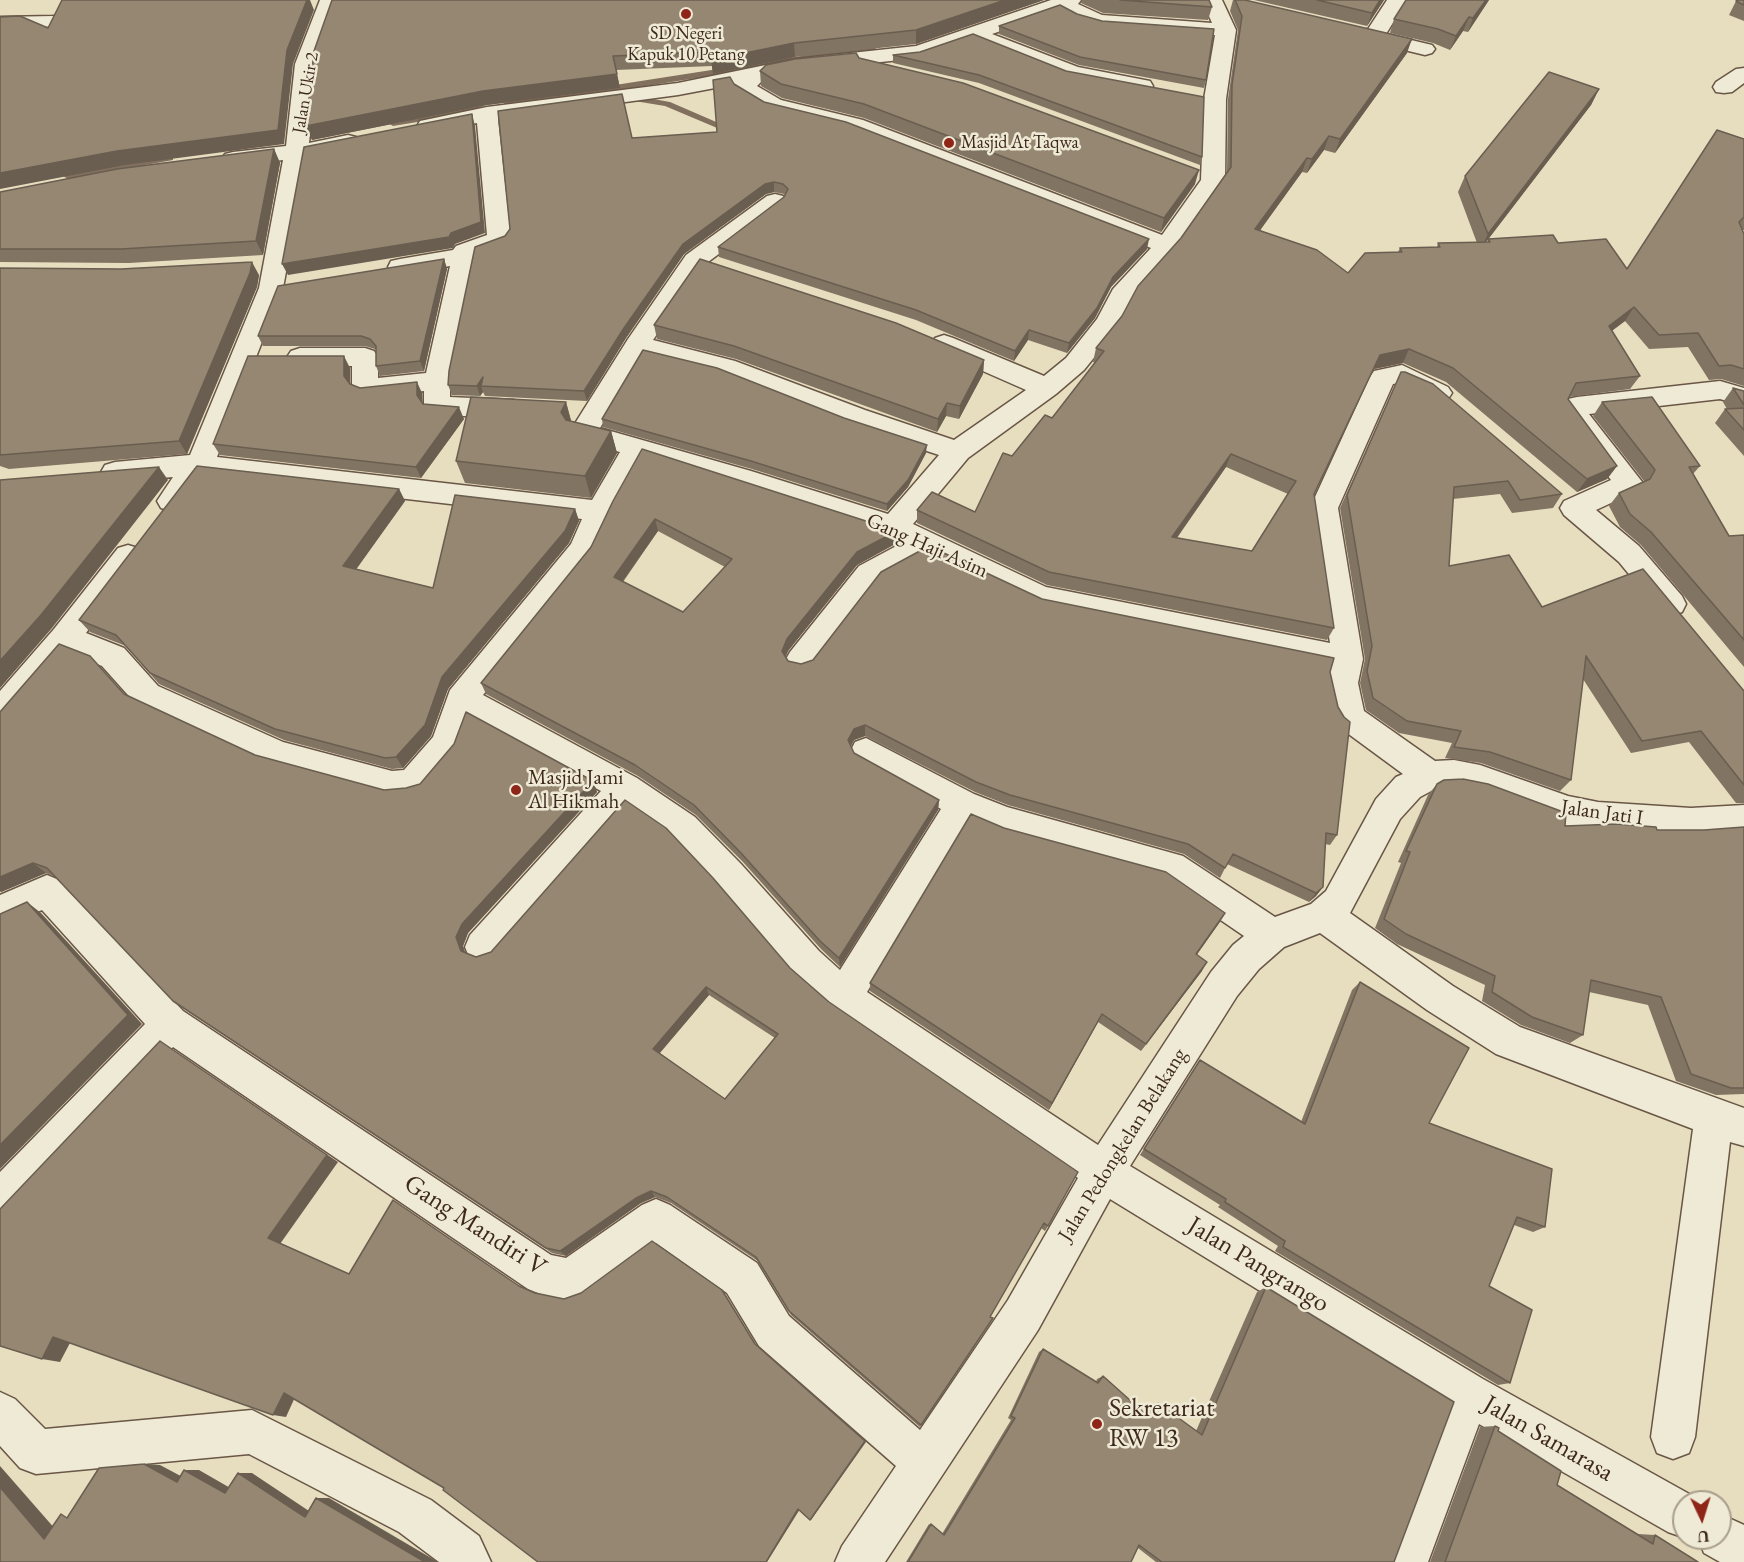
<!DOCTYPE html>
<html>
<head>
<meta charset="utf-8">
<style>
  body { margin:0 }
  #map { position:relative; width:1744px; height:1562px; overflow:hidden; background:#e7debf; font-family:"EB Garamond",serif }
  canvas { display:block }
  .north { position:absolute; left:1672px; top:1490px; width:60px; height:60px; box-sizing:border-box; background:#efead5; border:2px solid #a99d8c; border-radius:50%; rotate:176deg; font-size:16px; font-weight:700; line-height:24px; text-align:center; color:#3f291e }
  .north::after { content:''; display:block; margin:auto; width:21px; height:27px; background:#8f2418; clip-path:polygon(50% 0,100% 100%,50% 72%,0 100%) }
</style>
</head>
<body>
<div id="map">
<canvas width="1744" height="1562"></canvas>
<div class="north">U</div>
</div>
<script>
const context = document.querySelector('canvas').getContext('2d');
context.lineJoin = 'round';
function shape(rows) {
  const path = new Path2D();
  for (const r of rows) {
    path.moveTo(r[0], r[1]);
    for (let i = 2; i < r.length; i += 2) path.lineTo(r[i], r[i + 1]);
  }
  return path;
}
function paint(path, color) {
  context.fillStyle = color;
  context.fill(path, 'evenodd');
}
function trace(path, color, width, dash) {
  context.strokeStyle = color;
  context.lineWidth = width;
  context.lineCap = dash ? 'butt' : 'round';
  context.setLineDash(dash || []);
  context.stroke(path);
}
function drawText(font, color, halo, rows, align = 'center') {
  context.font = font + ' "EB Garamond",serif';
  context.lineWidth = 5;
  context.setLineDash([]);
  context.textBaseline = 'middle';
  context.strokeStyle = halo;
  context.fillStyle = color;
  for (const [text, x, y, turn = 0] of rows) {
    context.save();
    context.translate(x, y);
    context.rotate((+turn || 0) * Math.PI / 180);
    context.textAlign = isNaN(turn) ? turn : align;
    if (halo) context.strokeText(text, 0, 0);
    context.fillText(text, 0, 0);
    context.restore();
  }
}
const stream = shape([
  [872,45,876,48,875,50,506,108,502,105,506,102,872,45],
  [625,94,670,102,737,131,729,133,665,106,622,99,621,97,625,94],
  [481,106,484,107,484,111,393,126,388,123,393,120,481,106],
  [170,155,173,156,173,160,68,179,63,176,68,173,170,155]
]);
const minor = shape([
  [320,0,340,0,317,64,309,143,348,135,356,137,359,142,356,147,307,157,283,288,217,457,592,500,620,452,573,440,569,433,628,339,686,255,767,196,775,194,783,196,787,201,783,206,704,265,653,340,735,361,865,410,954,440,1026,390,935,350,931,344,935,338,944,335,953,338,1044,376,1066,358,1097,319,1113,289,1151,248,847,130,765,110,736,92,733,87,736,84,678,95,498,119,511,239,507,244,476,255,450,381,450,397,513,400,522,402,526,409,522,416,513,418,437,415,428,413,424,406,424,391,365,397,356,394,352,388,352,366,300,366,291,363,287,357,291,351,300,348,365,348,374,351,378,357,378,378,426,373,450,266,400,275,391,273,388,267,391,261,400,259,453,250,456,246,487,235,477,123,428,133,420,131,417,126,420,121,487,107,678,83,795,59,916,46,1051,0,1081,0,1078,4,1102,15,1212,23,1202,0,1222,0,1236,30,1226,99,1225,180,1176,251,1133,299,1117,329,1084,370,1056,394,968,458,913,524,1046,587,1330,643,1310,508,1370,377,1374,371,1402,365,1448,387,1452,393,1448,399,1439,402,1399,383,1393,384,1338,508,1363,659,1358,683,1364,711,1435,761,1454,760,1480,765,1568,796,1598,802,1691,808,1744,805,1744,835,1691,838,1598,832,1568,826,1479,793,1454,788,1435,789,1420,797,1400,819,1350,913,1453,986,1520,1027,1744,1108,1744,1146,1730,1142,1695,1437,1689,1453,1673,1459,1657,1453,1651,1437,1693,1129,1496,1054,1427,1010,1320,933,1284,947,1259,969,1237,996,1130,1166,1483,1379,1700,1500,1701,1502,1684,1502,1685,1538,1668,1532,1479,1424,1428,1562,1382,1562,1443,1403,1110,1199,1038,1330,885,1562,835,1562,842,1546,896,1466,759,1346,727,1293,656,1243,586,1295,571,1301,543,1295,528,1289,173,1047,14,1215,0,1221,0,1172,145,1024,42,910,0,928,0,895,47,875,59,880,183,1011,551,1255,566,1258,642,1205,656,1199,670,1205,757,1263,789,1316,920,1430,1008,1300,1078,1178,831,1009,793,975,717,886,671,837,628,808,496,959,483,964,470,959,465,947,470,935,601,791,471,720,458,754,425,793,413,797,392,799,265,764,136,704,102,666,70,653,11,722,0,726,0,691,54,629,118,548,128,545,138,548,143,556,86,633,124,648,158,686,283,742,392,771,404,770,433,737,450,690,571,544,582,519,205,476,181,508,171,511,161,508,157,501,173,477,115,482,105,479,101,472,105,465,115,462,190,455,259,288,283,160,233,166,225,164,222,159,225,154,233,152,286,146,295,64,320,0],
  [1059,11,1077,20,1101,27,1215,35,1204,99,1201,180,1162,235,863,120,781,100,757,86,766,77,795,71,919,58,973,40,1065,77,1142,92,1150,91,1153,86,1150,81,1078,67,992,34,1059,11],
  [644,355,719,374,845,424,939,455,888,514,751,471,600,428,644,355],
  [644,459,884,535,902,543,859,566,790,652,785,661,790,670,801,673,812,670,879,582,928,556,1040,609,1330,668,1326,683,1334,718,1339,727,1403,774,1396,777,1376,799,1326,891,1311,904,1275,917,1183,856,1007,807,974,794,866,738,855,742,850,752,855,762,941,809,840,970,819,951,741,864,695,817,637,778,483,695,593,558,614,512,644,459],
  [969,822,1003,836,1162,880,1244,936,1233,945,1211,972,1098,1145,867,992,969,822],
  [1387,0,1407,0,1386,34,1432,45,1435,49,1432,53,1425,55,1359,39,1356,35,1359,31,1368,29,1387,0],
  [53,16,60,18,63,22,60,26,0,29,0,17,53,16],
  [1744,68,1744,83,1732,92,1724,93,1716,92,1713,87,1716,82,1736,69,1744,68],
  [1720,381,1744,388,1744,406,1720,399,1589,414,1643,483,1639,490,1596,510,1639,546,1682,596,1686,604,1682,612,1671,616,1660,612,1619,562,1564,515,1560,508,1564,501,1611,480,1561,414,1568,399,1577,397,1720,381],
  [0,1392,15,1399,45,1429,252,1410,431,1500,479,1536,491,1562,439,1562,399,1532,249,1454,36,1474,20,1468,0,1446,0,1392],
  [1720,1514,1744,1525,1744,1562,1720,1562,1704,1553,1698,1538,1720,1538,1720,1514]
]);
const wall = shape([
  [332,0,1044,0,916,44,795,57,713,74,712,66,616,70,620,88,487,105,312,140,306,126],
  [1082,0,1209,0,1212,7,1208,20,1103,13,1081,3],
  [1233,0,1245,0,1407,53,1335,153,1324,150,1307,173,1302,172,1260,230,1348,273,1398,252,1400,248,1437,247,1438,243,1477,243,1458,192,1465,176,1599,89,1591,105,1485,243,1487,243,1488,239,1558,243,1627,269,1744,139,1744,230,1742,230,1744,234,1744,386,1721,379,1709,380,1688,347,1649,349,1625,321,1612,331,1640,376,1630,389,1569,397,1568,399,1617,466,1607,479,1577,492,1446,382,1403,363,1374,369,1314,495,1334,628,1327,640,1047,585,917,523,917,510,975,512,1012,456,1052,418,1095,363,1093,362,1096,348,1122,316,1181,238,1227,172,1228,99,1238,30,1230,11],
  [1226,467,1288,494,1252,551,1177,538],
  [1254,0,1384,0,1367,26],
  [1489,0,1468,32,1463,31,1450,50,1433,43,1390,33,1394,19],
  [1744,0,1744,21,1729,15,1736,1],
  [999,26,1206,80,1204,88,1079,65,999,34],
  [920,52,1202,157,1200,165,979,83,893,63,893,55],
  [859,58,1195,184,1161,232,864,118,782,98,761,86,760,71],
  [734,84,764,102,1147,249,1111,287,1095,318,1067,353,1028,340,1014,361,916,320,719,257,718,247,784,197,785,195,784,194,774,192,766,194,684,254,626,338,587,401,485,396,483,392,480,396,452,395,448,385,505,236,632,138,717,132],
  [274,149,280,163,263,255,129,263,0,262,0,192],
  [444,259,447,269,424,371,380,376,376,366,376,350,375,349,365,346,263,346,258,336],
  [0,268,259,275,257,287,187,454,9,469,0,466],
  [654,325,984,360,983,374,959,419,946,416,937,432,736,359,657,339],
  [350,368,350,384,360,388,422,393,423,404,464,419,421,478,220,455,213,444],
  [1401,372,1562,494,1553,508,1512,513,1500,494,1453,499,1449,566,1542,607,1744,691,1744,803,1736,803,1689,742,1631,753,1583,679,1571,780,1560,791,1481,763,1445,758,1452,743,1399,733,1366,710,1360,683,1365,659,1340,508],
  [1733,388,1744,391,1744,456,1715,423,1725,409,1727,409,1723,402],
  [566,402,571,421,611,431,617,453,591,498,465,483,456,461],
  [1602,402,1700,466,1693,474,1729,536,1744,535,1744,667,1641,545,1620,527,1609,506,1619,493,1644,481,1593,416],
  [602,419,926,453,908,487,887,511,752,469,603,427],
  [399,489,405,501,356,569,433,588,575,509,579,521,569,543,448,689,431,736,403,768,392,769,284,740,159,684,126,646,90,632,79,620],
  [613,501,897,543,857,565,788,651,786,656,788,661,801,664,1042,599,1330,672,1337,835,1330,845,1325,844,1323,887,1316,896,1309,902,1227,864,1220,878,1184,854,1008,805,975,792,865,736,854,740,851,746,854,753,939,800,938,810,840,967,821,949,743,862,696,815,638,776,486,694,481,683,591,547],
  [658,531,725,567,683,612,623,582],
  [125,695,255,755,384,790,593,781,597,792,468,933,463,946,465,953,476,957,790,968,1048,1226,1045,1231,1041,1228,990,1317,993,1318,920,1427,791,1315,758,1261,671,1203,655,1197,641,1203,566,1256,552,1253,173,1001,54,876,46,873,1,892,0,891,0,712],
  [709,995,775,1038,725,1099,660,1053],
  [1437,784,1565,826,1657,830,1704,830,1744,827,1744,1094,1716,1095,1676,1081,1648,1005,1589,992,1583,1035,1570,1043,1521,1025,1482,1001,1485,985,1397,944,1375,928,1401,863,1398,862,1428,795],
  [1004,828,1225,913,1197,954,1202,971,1141,1051,1098,1022,1049,1110,870,991,870,983],
  [1360,982,1429,1123,1545,1227,1533,1232,1514,1225,1489,1286,1510,1383,1498,1385,1275,1251,1278,1246,1218,1207,1220,1205,1140,1155,1200,1060,1301,1122,1352,990],
  [1266,1287,1394,1562,1156,1562,1138,1548,1131,1562,906,1562,929,1524,942,1534,1011,1420,1008,1418,1039,1352,1043,1349,1096,1382,1097,1379,1103,1376,1146,1415,1151,1405,1158,1403,1196,1431,1257,1292],
  [1495,1426,1498,1431,1557,1485,1638,1534,1655,1535,1698,1562,1430,1562,1480,1427]
]);
const shadedWall = shape([
  [307,0,310,0,314,10,293,64,284,144,125,165,0,189,0,173,287,50],
  [1005,0,1044,0,916,44,916,30],
  [1380,0,1384,0,1367,26,1372,13],
  [1486,0,1489,0,1468,32,1473,18],
  [1469,17,1463,31,1450,50,1456,36],
  [1412,39,1407,53,1335,153,1340,139],
  [794,43,795,57,713,74,711,60],
  [617,74,620,88,487,105,312,140,306,126,483,91],
  [1599,89,1591,105,1480,250,1488,234],
  [472,114,475,126,485,233,455,244,453,248,288,275,282,264],
  [1329,136,1324,150,1307,173,1312,159],
  [274,149,280,163,263,255,256,241],
  [1307,158,1302,172,1251,243,1255,229],
  [1199,170,1195,184,1161,232,1164,218],
  [774,182,774,192,766,194,684,254,626,338,587,401,584,391,624,328,683,244,765,184],
  [1149,239,1147,249,1111,287,1095,318,1067,353,1069,343,1113,277],
  [444,259,447,269,424,371,420,361],
  [252,262,259,275,257,287,187,454,179,441],
  [1634,307,1625,321,1600,339,1609,326],
  [1029,330,1028,340,1014,361,1015,351],
  [1409,349,1403,363,1374,369,1380,355],
  [344,356,350,368,350,388,344,376],
  [984,360,983,374,959,419,960,406],
  [483,377,481,386,483,392,480,396,477,386],
  [417,382,422,393,422,407,417,395],
  [566,402,572,424,567,434,561,412],
  [947,403,946,416,937,432,938,419],
  [459,407,464,419,421,478,416,467],
  [611,431,617,453,591,498,585,476],
  [927,445,926,453,908,487,887,511,887,504],
  [1231,454,1226,467,1168,550,1172,537],
  [1617,466,1607,479,1577,492,1587,479],
  [159,467,168,480,52,628,0,688,0,661],
  [399,489,405,501,350,578,343,566],
  [575,509,579,521,569,543,448,689,431,736,403,768,396,757,442,677],
  [655,519,658,531,617,589,614,577],
  [897,531,897,543,857,565,788,651,783,662,782,651,787,639,857,552],
  [865,725,865,736,854,740,848,751,848,740,854,729],
  [593,781,597,792,468,933,463,946,468,960,461,951,456,937,462,924],
  [939,800,938,810,840,967,839,958],
  [33,863,46,873,1,892,0,891,0,877],
  [1323,887,1316,896,1309,902,1316,893],
  [27,902,41,913,142,1024,0,1169,0,1145],
  [1225,913,1220,922,1191,963,1196,954],
  [1207,962,1202,971,1141,1051,1146,1044],
  [706,987,709,995,657,1056,653,1049],
  [1102,1014,1098,1022,1049,1110,1052,1103],
  [173,1050,338,1162,280,1244,268,1238],
  [651,1191,655,1197,641,1203,566,1256,560,1251,636,1198],
  [53,1337,71,1341,60,1362,42,1359],
  [284,1393,296,1395,286,1417,273,1415],
  [865,1441,866,1442,811,1520,810,1520],
  [144,1464,160,1465,192,1482,177,1482],
  [0,1466,63,1538,44,1539,0,1487],
  [184,1470,199,1470,239,1493,225,1493],
  [238,1473,252,1473,318,1517,305,1517],
  [316,1498,329,1498,438,1562,425,1562],
  [798,1509,800,1509,767,1562,766,1562]
]);
const building = shape([
  [62,0,307,0,287,50,278,130,117,151,0,173,0,17,20,16,48,28,62,0],
  [332,0,1005,0,916,30,794,43,711,60,711,52,613,56,617,74,483,91,306,126,314,51,332,0],
  [1120,0,1209,0,1212,7,1120,0],
  [1235,0,1245,0,1412,39,1340,139,1329,136,1312,159,1307,158,1255,229,1317,250,1348,273,1365,253,1402,252,1400,248,1440,247,1438,243,1490,242,1488,239,1553,235,1558,243,1606,239,1627,269,1717,130,1744,139,1744,217,1739,222,1744,234,1744,369,1731,365,1719,366,1698,333,1659,335,1634,307,1609,326,1640,376,1576,383,1568,399,1617,466,1587,479,1453,368,1409,349,1380,355,1314,494,1334,628,1049,572,917,510,932,492,975,512,1003,453,1012,456,1045,415,1052,418,1104,351,1096,348,1122,316,1138,286,1181,238,1231,167,1232,85,1242,16,1235,0],
  [1231,454,1296,481,1252,551,1172,537,1231,454],
  [1317,0,1380,0,1372,13,1317,0],
  [1406,0,1486,0,1473,18,1469,17,1456,36,1438,29,1394,19,1406,0],
  [1738,0,1744,0,1744,5,1736,1,1738,0],
  [1060,5,1077,14,1102,21,1214,29,1206,80,1080,57,999,26,1060,5],
  [973,34,1066,71,1204,97,1202,157,979,75,893,55,920,52,973,34],
  [856,53,859,58,963,83,1199,170,1164,218,864,104,781,84,760,71,766,65,795,59,856,53],
  [1549,72,1599,89,1488,234,1465,176,1549,72],
  [730,77,734,84,764,102,846,122,1149,239,1113,277,1097,308,1069,343,1029,330,1015,351,916,310,718,247,784,197,788,189,783,184,774,182,765,184,683,244,624,328,584,391,481,386,483,377,477,386,448,385,449,371,475,247,505,236,510,229,498,111,622,94,632,138,717,132,713,80,730,77],
  [472,114,481,222,451,233,449,237,282,264,304,147,472,114],
  [274,149,256,241,121,249,0,249,0,192,117,169,274,149],
  [444,259,420,361,376,366,376,346,370,339,361,336,258,336,278,286,444,259],
  [700,259,896,323,984,360,960,406,947,403,938,419,734,346,654,325,700,259],
  [252,262,250,273,179,441,0,455,0,268,121,269,252,262],
  [643,350,717,368,844,418,927,445,908,480,887,504,751,461,602,419,643,350],
  [248,356,344,356,344,376,350,384,360,388,417,382,417,395,423,404,459,407,416,467,213,444,248,356],
  [1401,372,1405,372,1433,384,1562,494,1520,500,1508,481,1454,487,1449,566,1509,555,1542,607,1643,569,1744,691,1744,785,1701,731,1642,741,1586,656,1571,780,1490,752,1454,747,1461,731,1407,721,1373,698,1367,671,1372,646,1347,495,1401,372],
  [1733,388,1744,391,1744,405,1733,388],
  [471,397,566,402,561,412,566,420,611,431,585,476,456,461,471,397],
  [1652,397,1700,466,1689,467,1729,536,1744,535,1744,640,1651,532,1630,514,1619,493,1650,479,1655,470,1602,402,1652,397],
  [1744,408,1744,430,1725,409,1744,408],
  [642,449,897,531,857,552,787,639,782,651,788,661,801,664,813,660,881,572,929,546,1042,599,1334,658,1330,672,1338,707,1344,717,1350,722,1337,835,1326,833,1323,887,1316,893,1233,854,1225,868,1188,844,1010,795,976,782,865,725,854,729,848,740,854,753,939,800,839,958,820,941,741,853,694,805,635,765,481,683,591,547,613,501,642,449],
  [655,519,732,559,683,612,614,577,655,519],
  [197,466,399,489,343,566,433,588,455,495,575,509,565,531,442,677,425,725,396,757,385,758,275,729,150,673,116,635,79,620,197,466],
  [159,467,41,615,0,661,0,480,159,467],
  [59,644,90,656,124,694,255,755,384,790,406,788,420,784,454,744,466,712,593,781,462,924,456,937,461,951,476,957,491,952,625,800,666,828,713,878,790,968,829,1002,1078,1172,1048,1226,1044,1223,990,1317,993,1318,921,1425,789,1311,756,1257,667,1197,651,1191,636,1198,560,1251,546,1248,173,1001,47,868,33,863,0,877,0,712,59,644],
  [706,987,778,1034,725,1099,653,1049,706,987],
  [1463,779,1488,784,1566,813,1565,826,1617,824,1656,827,1657,830,1704,830,1744,827,1744,1088,1731,1088,1691,1074,1661,997,1591,980,1583,1035,1532,1017,1492,992,1495,976,1406,934,1384,919,1410,852,1406,851,1437,784,1444,780,1463,779],
  [971,814,1004,828,1166,872,1225,913,1196,954,1207,962,1146,1044,1102,1014,1052,1103,870,983,971,814],
  [27,902,128,1015,0,1145,0,914,27,902],
  [1360,982,1469,1048,1429,1123,1552,1169,1545,1227,1517,1217,1489,1286,1532,1310,1510,1383,1283,1247,1285,1241,1225,1202,1226,1199,1144,1149,1200,1060,1305,1124,1360,982],
  [160,1041,327,1155,268,1238,349,1274,393,1200,519,1286,535,1293,564,1299,581,1293,652,1241,722,1290,755,1344,865,1441,810,1520,798,1509,766,1562,538,1562,443,1490,444,1488,284,1393,273,1415,53,1337,42,1359,0,1346,0,1209,160,1041],
  [1266,1287,1454,1402,1394,1562,1162,1562,1139,1545,1131,1562,908,1562,931,1524,944,1535,1015,1418,1011,1416,1043,1349,1098,1383,1103,1376,1150,1418,1158,1403,1202,1435,1266,1287],
  [1495,1426,1499,1428,1498,1431,1561,1471,1557,1485,1653,1544,1655,1535,1698,1562,1445,1562,1495,1426],
  [144,1464,177,1482,184,1470,225,1493,238,1473,305,1517,316,1498,425,1562,0,1562,0,1487,44,1539,61,1514,67,1518,99,1468,144,1464]
]);
const markers = [
  [686,14,6,"#8f2418"],
  [949,143,6,"#8f2418"],
  [516,790,6,"#8f2418"],
  [1097,1424,6,"#8f2418"]
];
const farPoinames = [
  ["SD Negeri",686,34],
  ["Kapuk 10 Petang",686,55],
  ["Masjid At Taqwa",961,143,"left"]
];
const farStreetnames = [
  ["Jalan Ukir 2",306,93,-80]
];
const streetNames = [
  ["Gang Haji Asim",927,546,24],
  ["Jalan Jati I",1602,813,8],
  ["Jalan Pedongkelan Belakang",1123,1145,-58]
];
const poiNames = [
  ["Masjid Jami",528,778],
  ["Al Hikmah",528,802]
];
const nearStreetnames = [
  ["Gang Mandiri V",475,1226,33],
  ["Jalan Pangrango",1258,1265,31],
  ["Jalan Samarasa",1548,1439,30]
];
const nearPoinames = [
  ["Sekretariat",1109,1409],
  ["RW 13",1109,1439]
];
paint(stream, '#82705e');
trace(minor, '#695646', 3);
paint(minor, '#efead5');
paint(wall, '#817462');
paint(shadedWall, '#695e50');
paint(building, '#968772');
trace(building, '#695e50', 1.5);
for (const [x, y, r, color] of markers) {
  const dot = new Path2D();
  dot.arc(x, y, r, 0, 2 * Math.PI);
  context.fillStyle = color;
  context.fill(dot);
  trace(dot, '#efead5', 2);
}
drawText('18px', '#3f291e', '#efead5', farPoinames);
drawText('18px', '#3f291e', '#efead5', farStreetnames);
drawText('21px', '#3f291e', '#efead5', streetNames);
drawText('21px', '#3f291e', '#efead5', poiNames, 'left');
drawText('26px', '#3f291e', '#efead5', nearStreetnames);
drawText('26px', '#3f291e', '#efead5', nearPoinames, 'left');
</script>
</body>
</html>
